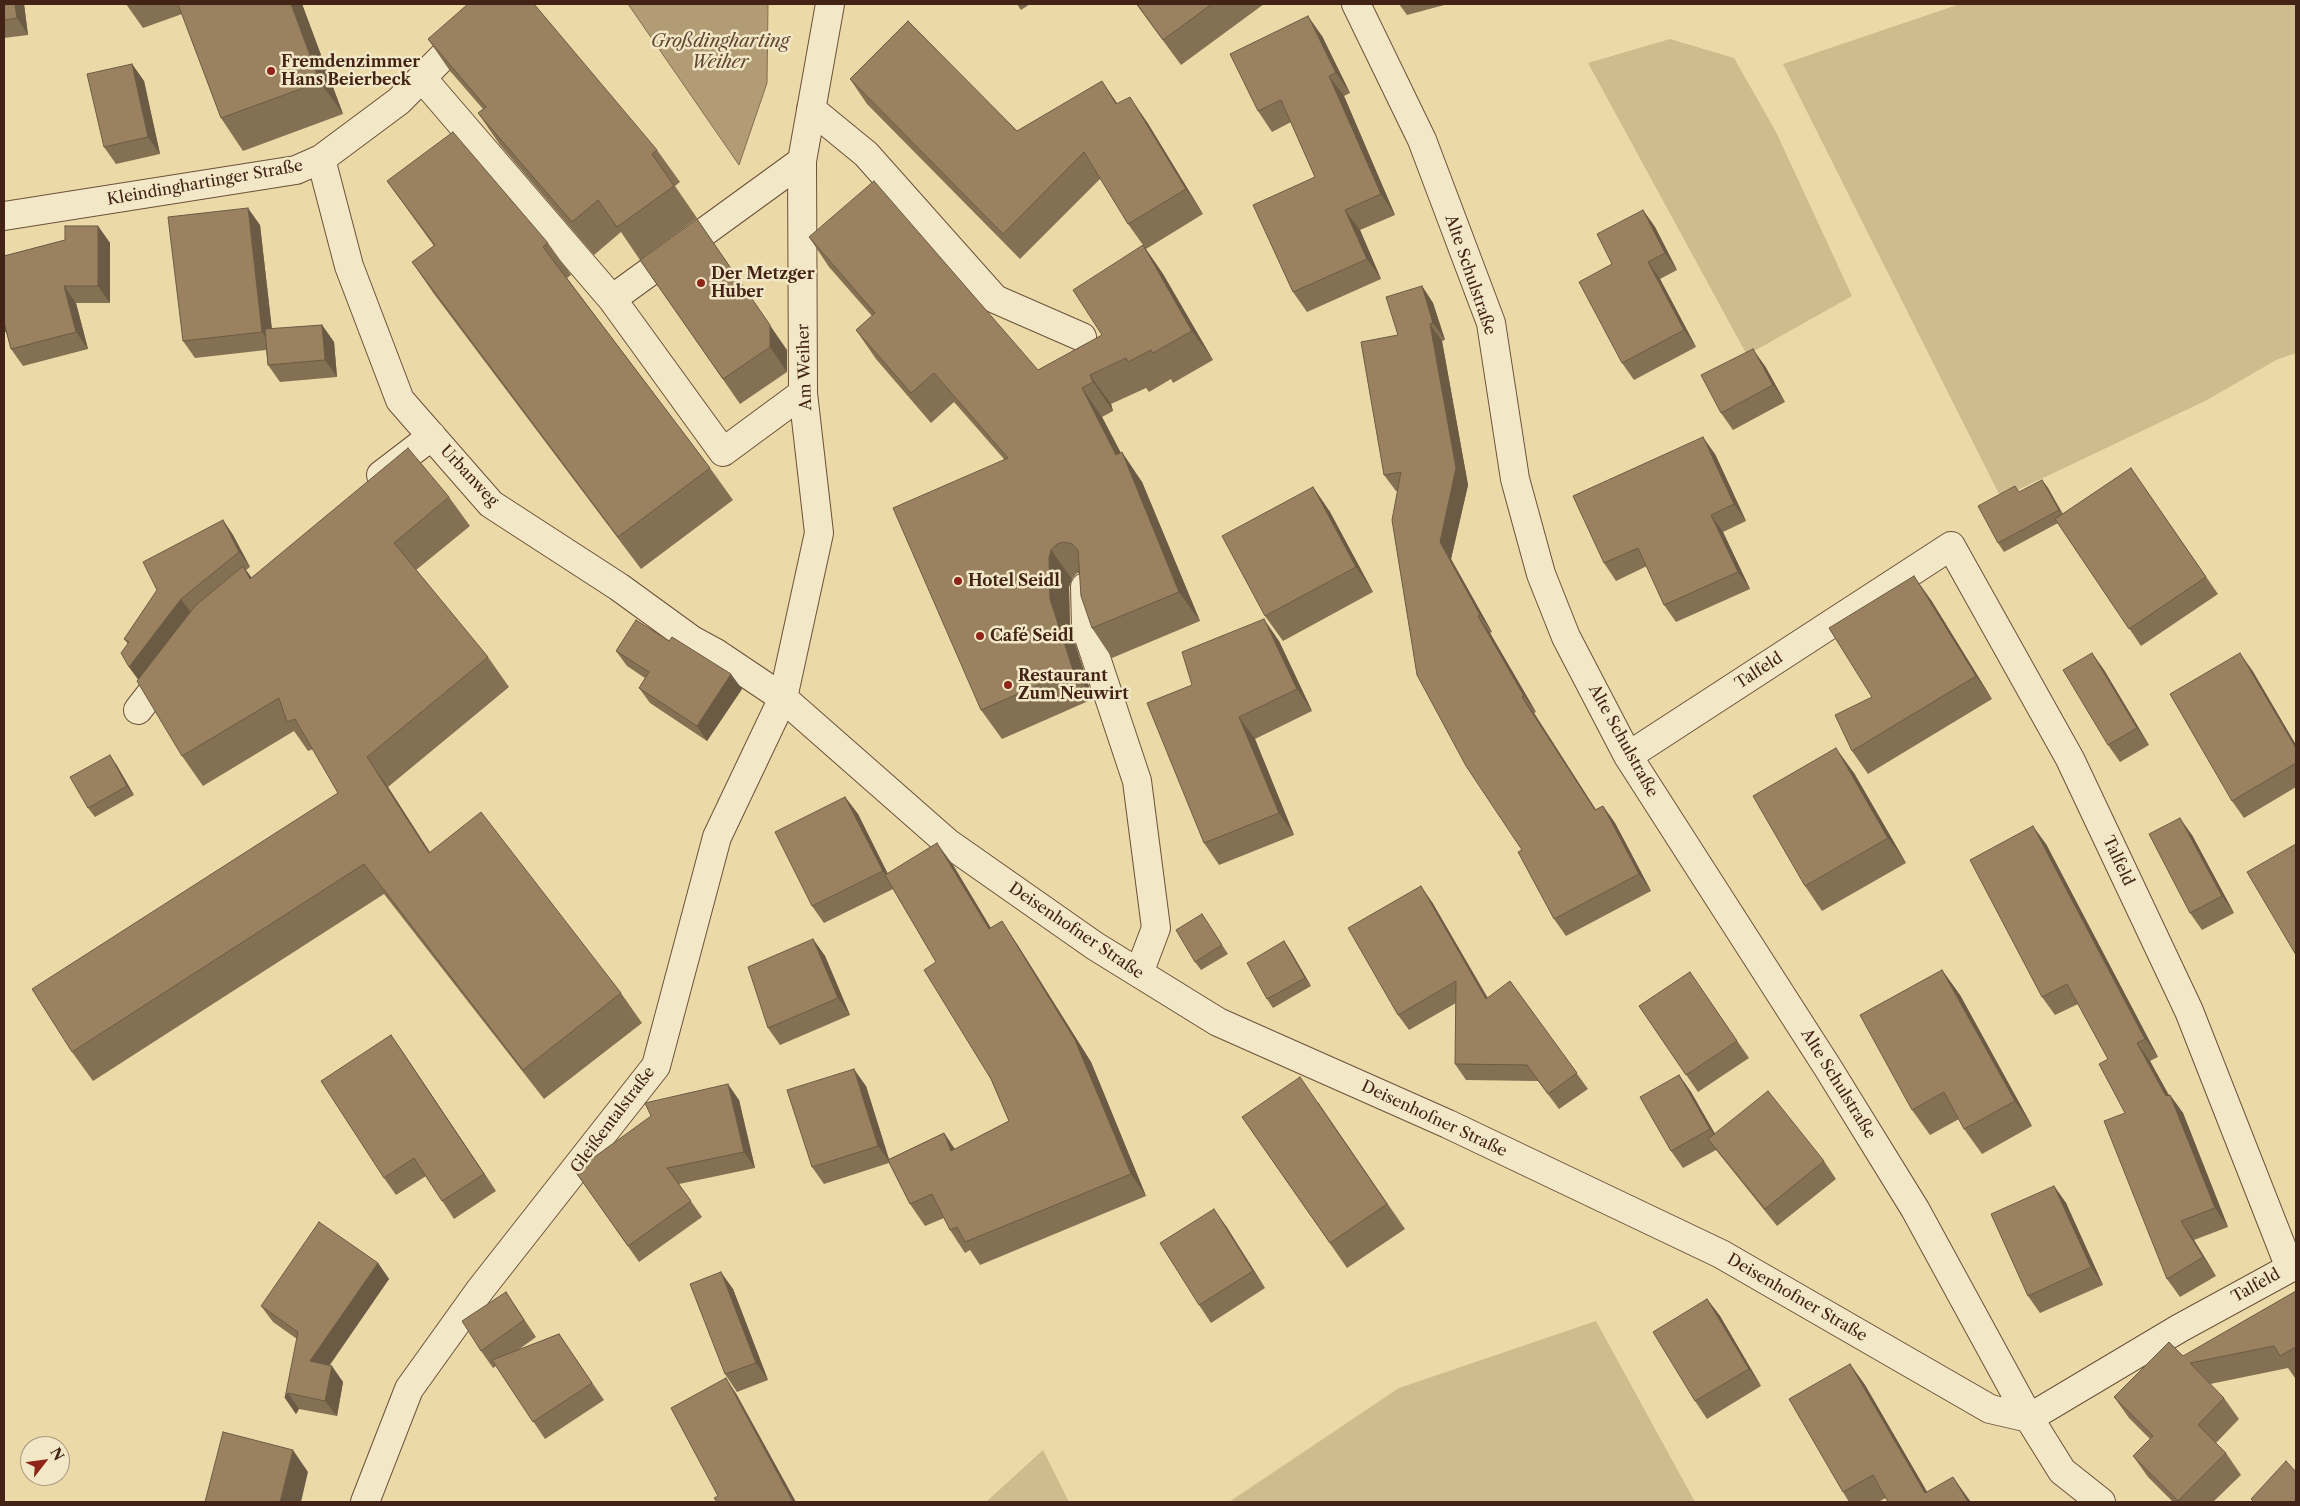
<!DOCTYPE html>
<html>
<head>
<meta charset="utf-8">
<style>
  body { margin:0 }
  #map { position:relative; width:2300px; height:1506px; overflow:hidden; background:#ebdaa7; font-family:"Libre Caslon Text",serif }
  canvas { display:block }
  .frame { position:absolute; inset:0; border:5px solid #422316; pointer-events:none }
  .north { position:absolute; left:20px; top:1436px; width:50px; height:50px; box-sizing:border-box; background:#f2e7c6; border:1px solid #ac9980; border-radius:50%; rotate:60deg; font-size:14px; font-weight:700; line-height:20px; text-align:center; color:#422316 }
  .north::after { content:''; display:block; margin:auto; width:18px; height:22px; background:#8f2418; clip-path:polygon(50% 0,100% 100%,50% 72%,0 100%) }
</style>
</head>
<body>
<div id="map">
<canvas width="2300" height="1506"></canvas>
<div class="frame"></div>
<div class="north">N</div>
</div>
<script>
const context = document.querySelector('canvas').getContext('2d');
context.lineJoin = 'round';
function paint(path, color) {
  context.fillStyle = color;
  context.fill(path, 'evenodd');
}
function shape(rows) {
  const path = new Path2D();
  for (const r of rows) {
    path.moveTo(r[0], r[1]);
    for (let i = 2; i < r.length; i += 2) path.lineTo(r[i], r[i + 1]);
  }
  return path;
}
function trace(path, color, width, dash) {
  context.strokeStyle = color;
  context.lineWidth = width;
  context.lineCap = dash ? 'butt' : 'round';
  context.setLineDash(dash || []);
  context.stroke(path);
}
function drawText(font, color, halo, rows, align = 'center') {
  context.font = font + ' "Libre Caslon Text",serif';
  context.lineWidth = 5;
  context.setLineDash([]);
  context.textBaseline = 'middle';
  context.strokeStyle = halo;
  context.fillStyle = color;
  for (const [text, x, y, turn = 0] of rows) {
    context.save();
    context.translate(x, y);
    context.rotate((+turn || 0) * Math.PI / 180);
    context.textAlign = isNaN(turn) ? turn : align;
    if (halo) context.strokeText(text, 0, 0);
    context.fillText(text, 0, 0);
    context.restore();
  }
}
const green = shape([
  [1960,4,2296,4,2296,353,2276,360,2207,400,2001,498,1783,64],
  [1670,39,1734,58,1776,132,1852,296,1747,355,1588,63],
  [1596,1321,1695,1502,1229,1502,1399,1388],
  [1043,1450,1069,1502,986,1502]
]);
const water = shape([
  [628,4,768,4,767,83,739,165,628,4]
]);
const minor = shape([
  [1356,4,1422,140,1491,323,1515,479,1541,574,1566,637,1628,756,1828,1068,1915,1209,2029,1418,2062,1471,2101,1502],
  [422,78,612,299],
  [811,109,866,154,995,299,1082,337],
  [321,159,349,266,400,400,491,504,619,587,692,640,716,653,783,698,948,843,1095,946,1218,1022,1448,1124,1721,1254,1990,1409,2029,1418],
  [802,161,612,299,723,452,803,393],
  [4,216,296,170,321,159,399,101,495,4],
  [381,475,432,436],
  [1085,587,1086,628,1137,781,1156,928,1139,973],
  [138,710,170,669],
  [1628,756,1951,546,2070,759,2189,1011,2290,1268,2180,1328,2029,1418],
  [365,1502,409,1389,480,1290,656,1066,717,837,783,698,819,533,803,393,802,161,830,4]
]);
const wall = shape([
  [4,4,24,4,28,35,4,38],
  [126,4,302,4,343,114,243,151,221,118,182,14,143,28],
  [1017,4,1030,4,1021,10],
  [1136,4,1264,4,1181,65],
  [1399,4,1448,4,1407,15],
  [1322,36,1350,93,1344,96,1395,215,1360,230,1381,279,1307,312,1293,292,1315,177,1291,122,1272,132,1258,111],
  [428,39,657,150,680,182,675,186,697,218,640,260,621,232,594,255,500,145,478,113,483,109,450,71],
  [132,64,144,81,160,154,116,164,104,147],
  [850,79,1017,131,1117,103,1147,122,1203,214,1146,249,1163,274,1213,360,1173,383,1171,379,1149,392,1146,388,1111,404,1113,411,1102,417,1121,453,1142,482,1200,621,1112,658,1092,628,1080,573,1077,573,1072,579,1069,587,1070,628,1093,699,1002,739,981,710,1004,459,954,402,931,423,876,359,856,330,872,316,829,267,809,237,1038,370,1102,335,1143,245,1128,224,1101,178,1020,259,867,104],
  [387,181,548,243,571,275,567,278,710,468,733,500,641,569,434,294,412,262,434,246,410,213],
  [1643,210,1655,227,1677,270,1660,279,1696,347,1634,380,1622,363,1612,264],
  [260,225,272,329,322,325,334,342,337,377,280,382,268,365,266,350,195,358,183,341],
  [98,226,110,243,110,303,76,303,88,349,23,366,11,349,6,332,4,332,4,256,65,240],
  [640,260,787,350,787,372,740,404],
  [1422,286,1433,303,1445,340,1442,341,1468,485,1451,559,1492,632,1490,633,1536,712,1534,713,1596,810,1603,806,1615,823,1651,891,1566,936,1554,919,1522,850,1397,491,1396,491,1384,475,1398,335],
  [1765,366,1785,402,1733,430,1721,413],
  [1715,454,1746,521,1723,532,1750,589,1676,622,1664,605,1647,566,1616,581,1604,563],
  [2131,468,2218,594,2141,646,2058,523,2004,552,1998,543,2019,492,2042,480,2048,488,2063,514],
  [1313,487,1330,512,1373,592,1283,641,1265,616],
  [449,497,470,526,416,570,488,657,509,687,388,787,430,852,621,993,642,1023,544,1099,384,894,93,1081,72,1052,338,793,313,749,308,751,294,731,203,786,182,756,138,679,129,667,128,644,124,639,223,520,233,535,250,567,246,570,252,578],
  [1931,600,1992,699,1868,774,1852,751,1872,697],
  [1279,641,1312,711,1255,739,1294,835,1219,865,1204,843,1192,685],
  [616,651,742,689,707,741,650,703,639,688,645,678,627,666],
  [2092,653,2104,670,2149,745,2120,762,2108,745],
  [2252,670,2296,745,2296,787,2244,818,2232,801],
  [116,764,134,795,95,817,88,808],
  [1854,773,1906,863,1822,911,1805,886],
  [845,797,858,814,887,873,953,865,991,928,1017,944,1091,1062,1146,1196,980,1265,970,1250,965,1253,950,1230,944,1218,925,1226,910,1204,889,1163,824,1184,812,1167,866,1086,889,1159,944,1133,955,1149,1009,1121,991,1079,936,962,893,889,824,923,812,906],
  [2192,835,2234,913,2202,930,2190,913],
  [2046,844,2158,1057,2150,1061,2169,1095,2170,1095,2183,1113,2228,1227,2194,1240,2216,1276,2180,1297,2167,1279,2125,1113,2108,1059,2078,1004,2055,1015,2042,997],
  [1432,902,1488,998,1510,981,1588,1089,1559,1109,1538,1081,1466,1080,1455,1064,1456,1003,1409,1030,1398,1015],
  [1202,914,1228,954,1201,970,1195,962],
  [813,939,825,956,850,1015,780,1045,768,1028],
  [1284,941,1290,950,1311,986,1273,1008,1267,999],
  [1942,970,1960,995,2032,1126,1982,1154,1964,1129,1959,1119,1930,1135,1912,1110],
  [1690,972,1749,1058,1698,1092,1639,1006],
  [391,1035,496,1191,454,1219,426,1176,396,1195,384,1178],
  [1679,1075,1691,1092,1715,1134,1824,1161,1836,1179,1777,1226,1716,1150,1683,1168,1671,1151],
  [739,1100,755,1168,679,1184,702,1217,639,1262,575,1171],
  [1318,1102,1405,1229,1347,1268,1242,1117],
  [2054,1186,2066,1203,2103,1285,2040,1313,2028,1296],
  [1226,1226,1265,1288,1211,1323,1199,1305],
  [378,1263,389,1279,330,1365,343,1382,337,1416,299,1409,296,1414,285,1398,297,1339,273,1322,261,1306],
  [733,1289,768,1380,737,1392,725,1374],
  [2296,1291,2296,1377,2295,1378,2288,1368,2210,1384,2224,1398,2239,1419,2216,1443,2226,1453,2241,1475,2213,1502,2173,1502,2148,1477,2133,1456,2150,1439,2129,1418,2114,1397],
  [506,1292,536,1337,518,1350,559,1334,604,1400,545,1439,496,1366,493,1368,481,1351],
  [1707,1299,1720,1316,1761,1386,1707,1419,1695,1401],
  [1850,1364,1865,1385,1927,1492,1968,1498,1886,1498,1878,1502,1849,1502,1843,1492]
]);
const shadedWall = shape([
  [15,4,24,4,28,35,17,18],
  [291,4,302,4,343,114,320,82],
  [1308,16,1322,36,1350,93,1336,73],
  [132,64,144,81,160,154,148,137],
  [1329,76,1344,96,1395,215,1381,194],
  [1102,81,1119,106,1116,104],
  [1130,97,1147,122,1203,214,1186,189],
  [248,208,260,225,274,349,262,332],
  [1345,210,1360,230,1381,279,1367,259],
  [1643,210,1655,227,1677,270,1665,253],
  [697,219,787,350,787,372,770,347],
  [98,226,110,243,110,303,98,286],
  [1143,245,1163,274,1213,360,1192,331],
  [1648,262,1660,279,1696,347,1684,330],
  [64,286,76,303,88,349,76,332],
  [1422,286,1433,303,1445,340,1433,323],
  [1430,324,1442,341,1468,485,1451,559,1492,632,1480,615,1440,542],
  [322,325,334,342,337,377,325,360],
  [1753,349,1765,366,1785,402,1773,385],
  [1090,375,1111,404,1113,411,1093,382],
  [1082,388,1102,417,1127,465,1122,452,1142,482,1200,621,1179,592,1116,455],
  [1703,437,1715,454,1746,521,1734,504],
  [2042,480,2048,488,2065,519,2059,510],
  [1313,487,1330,512,1373,592,1356,567],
  [1711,515,1723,532,1750,589,1738,572],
  [223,520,233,535,250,567,239,552],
  [1051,550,1072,579,1069,587,1070,628,1093,699,1073,670,1050,599,1049,558],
  [243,566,264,595,250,579],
  [1914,576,1931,600,1992,699,1976,676],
  [181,599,192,614,140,682,129,667],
  [1478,616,1490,633,1536,712,1524,696],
  [1264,619,1279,641,1312,711,1297,689],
  [2092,653,2104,670,2149,745,2137,728],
  [2240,653,2252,670,2296,745,2296,748],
  [731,674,742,689,707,741,697,726],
  [1522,697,1534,713,1607,827,1595,810],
  [1239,717,1255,739,1294,835,1279,813],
  [1836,748,1854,773,1906,863,1888,838],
  [110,755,116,764,134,795,127,786],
  [367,757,388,787,449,883,429,853],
  [845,797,858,814,895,888,883,871],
  [1603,806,1615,823,1651,891,1639,874],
  [2180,818,2192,835,2234,913,2222,896],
  [2033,826,2046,844,2158,1057,2145,1039],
  [937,843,953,865,1005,952,989,929],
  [1421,886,1432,902,1497,1015,1486,999],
  [1002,921,1017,944,1091,1062,1146,1196,1131,1174],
  [813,939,825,956,850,1015,838,998],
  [1284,941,1290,950,1311,986,1305,978],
  [1942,970,1960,995,2032,1126,2015,1101],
  [391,1035,403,1052,496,1191,484,1174],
  [2137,1043,2150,1061,2176,1109,2170,1095,2183,1113,2228,1227,2215,1208,2166,1096],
  [854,1069,866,1086,890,1163,878,1146],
  [1679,1075,1691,1092,1722,1146,1710,1129],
  [728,1084,739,1100,755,1168,744,1152],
  [944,1133,959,1156,951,1151],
  [2054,1186,2066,1203,2103,1285,2091,1267],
  [1214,1209,1226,1226,1265,1288,1253,1271],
  [2181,1221,2194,1240,2216,1276,2203,1257],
  [378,1263,389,1279,321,1377,310,1361],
  [721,1272,733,1289,768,1380,756,1363],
  [1707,1299,1720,1316,1761,1386,1749,1369],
  [1850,1364,1865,1385,1933,1502,1925,1493],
  [332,1366,343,1382,337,1416,325,1401],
  [726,1378,737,1395,796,1502,793,1502],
  [288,1393,299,1409,296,1414,285,1398],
  [293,1450,308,1472,301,1502,280,1502],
  [1953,1477,1968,1498,1971,1502,1968,1502]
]);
const building = shape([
  [4,4,15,4,17,18,4,20,4,4],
  [178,4,291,4,320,82,221,118,178,4],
  [468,4,534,4,657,150,652,154,674,186,617,227,598,200,572,222,478,113,486,107,428,39,468,4],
  [1137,4,1212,4,1163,40,1137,4],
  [1308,16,1336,73,1329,76,1381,194,1345,210,1367,259,1293,292,1253,205,1315,177,1281,100,1258,111,1230,54,1308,16],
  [908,21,1017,131,1102,81,1116,104,1130,97,1186,189,1128,224,1084,152,1003,234,850,79,908,21],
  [132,64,148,137,104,147,87,74,132,64],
  [453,132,548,243,543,247,710,468,618,537,412,262,435,245,387,181,453,132],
  [874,181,1038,370,1102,335,1073,290,1143,245,1192,331,1153,353,1151,350,1128,362,1126,358,1090,375,1093,382,1082,388,1116,455,1122,452,1179,592,1092,628,1081,596,1078,550,1072,544,1064,542,1057,544,1051,550,1049,558,1050,599,1073,670,981,710,893,508,1008,458,934,373,911,393,856,330,875,313,809,237,874,181],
  [248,208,262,332,183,341,168,217,248,208],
  [1643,210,1665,253,1648,262,1684,330,1622,363,1579,282,1612,264,1597,234,1643,210],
  [697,219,770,325,770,347,723,379,640,260,697,219],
  [65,226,98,226,98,286,64,286,76,332,11,349,4,322,4,256,65,240,65,226],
  [1422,286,1433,323,1430,324,1456,468,1440,542,1480,615,1478,616,1524,696,1522,697,1595,810,1603,806,1639,874,1554,919,1518,852,1522,850,1466,766,1417,675,1392,520,1401,472,1384,475,1361,342,1398,335,1386,297,1422,286],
  [322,325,325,360,268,365,265,329,322,325],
  [1753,349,1773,385,1721,413,1701,375,1753,349],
  [1703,437,1734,504,1711,515,1738,572,1664,605,1638,548,1604,563,1573,496,1703,437],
  [408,448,449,497,394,543,488,657,367,757,429,853,481,812,621,993,523,1070,364,864,72,1052,32,989,338,793,295,719,287,722,279,698,182,756,137,681,195,606,243,566,250,579,408,448],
  [2131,468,2206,577,2129,629,2055,519,2131,468],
  [2042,480,2059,510,1998,543,1978,506,2015,486,2019,492,2042,480],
  [1313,487,1356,567,1265,616,1222,536,1313,487],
  [223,520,239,552,181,599,129,667,121,653,129,642,124,639,157,590,143,562,223,520],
  [1914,576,1976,676,1852,751,1835,715,1872,697,1829,628,1914,576],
  [1264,619,1297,689,1239,717,1279,813,1204,843,1147,703,1192,685,1182,652,1264,619],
  [636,620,669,641,672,637,731,674,697,726,639,688,649,672,616,651,636,620],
  [2092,653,2137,728,2108,745,2063,670,2092,653],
  [2240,653,2296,748,2296,763,2232,801,2170,694,2240,653],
  [1836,748,1888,838,1805,886,1753,796,1836,748],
  [110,755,127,786,88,808,70,777,110,755],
  [845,797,883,871,812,906,775,832,845,797],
  [2180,818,2222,896,2190,913,2149,834,2180,818],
  [2033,826,2145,1039,2137,1043,2166,1096,2170,1095,2215,1208,2181,1221,2203,1257,2167,1279,2104,1121,2125,1113,2099,1064,2108,1059,2067,984,2042,997,1970,860,2033,826],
  [937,843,989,929,1002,921,1075,1040,1131,1174,965,1242,957,1227,950,1230,932,1194,910,1204,888,1160,944,1133,951,1151,1009,1121,991,1079,924,970,936,962,885,875,937,843],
  [2296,844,2296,955,2247,872,2296,844],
  [1421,886,1486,999,1510,981,1577,1073,1548,1094,1527,1065,1455,1064,1456,981,1398,1015,1348,928,1421,886],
  [1202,914,1222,945,1195,962,1176,930,1202,914],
  [813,939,838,998,768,1028,748,967,813,939],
  [1284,941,1305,978,1267,999,1247,963,1284,941],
  [1942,970,2015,1101,1964,1129,1944,1092,1912,1110,1860,1015,1942,970],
  [1690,972,1737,1041,1686,1075,1639,1006,1690,972],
  [391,1035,484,1174,442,1201,414,1158,384,1178,321,1081,391,1035],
  [854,1069,878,1146,812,1167,787,1090,854,1069],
  [1679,1075,1710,1129,1671,1151,1640,1097,1679,1075],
  [1300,1077,1387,1204,1330,1243,1242,1117,1300,1077],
  [728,1084,744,1152,667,1168,691,1201,628,1246,575,1171,651,1116,645,1103,728,1084],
  [1768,1091,1824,1161,1765,1209,1708,1139,1768,1091],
  [2054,1186,2091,1267,2028,1296,1991,1214,2054,1186],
  [1214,1209,1253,1271,1199,1305,1160,1243,1214,1209],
  [319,1222,378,1263,310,1361,332,1366,325,1401,288,1393,285,1398,298,1332,261,1306,319,1222],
  [721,1272,756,1363,725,1374,690,1284,721,1272],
  [2296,1291,2296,1347,2280,1356,2274,1346,2190,1363,2224,1398,2198,1425,2226,1453,2178,1501,2133,1456,2153,1436,2114,1397,2169,1342,2183,1356,2296,1291],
  [506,1292,524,1320,481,1351,462,1321,506,1292],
  [1707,1299,1749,1369,1695,1401,1653,1332,1707,1299],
  [559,1334,592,1383,533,1422,492,1360,559,1334],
  [1850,1364,1925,1493,1953,1477,1968,1502,1888,1502,1873,1475,1843,1492,1789,1399,1850,1364],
  [726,1378,793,1502,717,1502,714,1498,718,1496,671,1408,726,1378],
  [223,1432,293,1450,280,1502,205,1502,223,1432],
  [2286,1461,2296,1472,2296,1502,2254,1502,2251,1499,2286,1461]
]);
const markers = [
  [271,71,5,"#8f2418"],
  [701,283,5,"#8f2418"],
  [958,581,5,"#8f2418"],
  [980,636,5,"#8f2418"],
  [1008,685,5,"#8f2418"]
];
const poiNames = [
  ["Fremdenzimmer",281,62],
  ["Hans Beierbeck",281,80],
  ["Der Metzger",711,274],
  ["Huber",711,292],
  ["Hotel Seidl",968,581],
  ["Café Seidl",990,636],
  ["Restaurant",1018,676],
  ["Zum Neuwirt",1018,694]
];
const streetNames = [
  ["Kleindinghartinger Straße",205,183,-10],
  ["Alte Schulstraße",1470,275,71],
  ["Am Weiher",805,367,-92],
  ["Urbanweg",469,476,47],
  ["Talfeld",1759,671,-33],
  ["Alte Schulstraße",1623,741,61],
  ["Talfeld",2118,861,65],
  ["Deisenhofner Straße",1076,931,34],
  ["Alte Schulstraße",1838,1084,58],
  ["Deisenhofner Straße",1434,1119,25],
  ["Gleißentalstraße",613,1120,-53],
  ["Talfeld",2256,1286,-29],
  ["Deisenhofner Straße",1797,1298,30]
];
const waterNames = [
  ["Großdingharting",720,42],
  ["Weiher",720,63]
];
paint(green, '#cebb8e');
paint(water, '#b29c76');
trace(water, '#856c50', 1);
trace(minor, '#6c513a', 30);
trace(minor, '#f2e7c6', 28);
paint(wall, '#847053');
paint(shadedWall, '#6c5b44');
paint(building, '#9a8261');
trace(building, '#6c5b44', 1);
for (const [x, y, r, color] of markers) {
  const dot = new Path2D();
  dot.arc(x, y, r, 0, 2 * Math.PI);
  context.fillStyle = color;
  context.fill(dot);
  trace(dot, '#f2e7c6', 2);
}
drawText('bold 16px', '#422316', '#f2e7c6', poiNames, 'left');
drawText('16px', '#422316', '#f2e7c6', streetNames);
drawText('italic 18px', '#644733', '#f2e7c6', waterNames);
</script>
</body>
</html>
